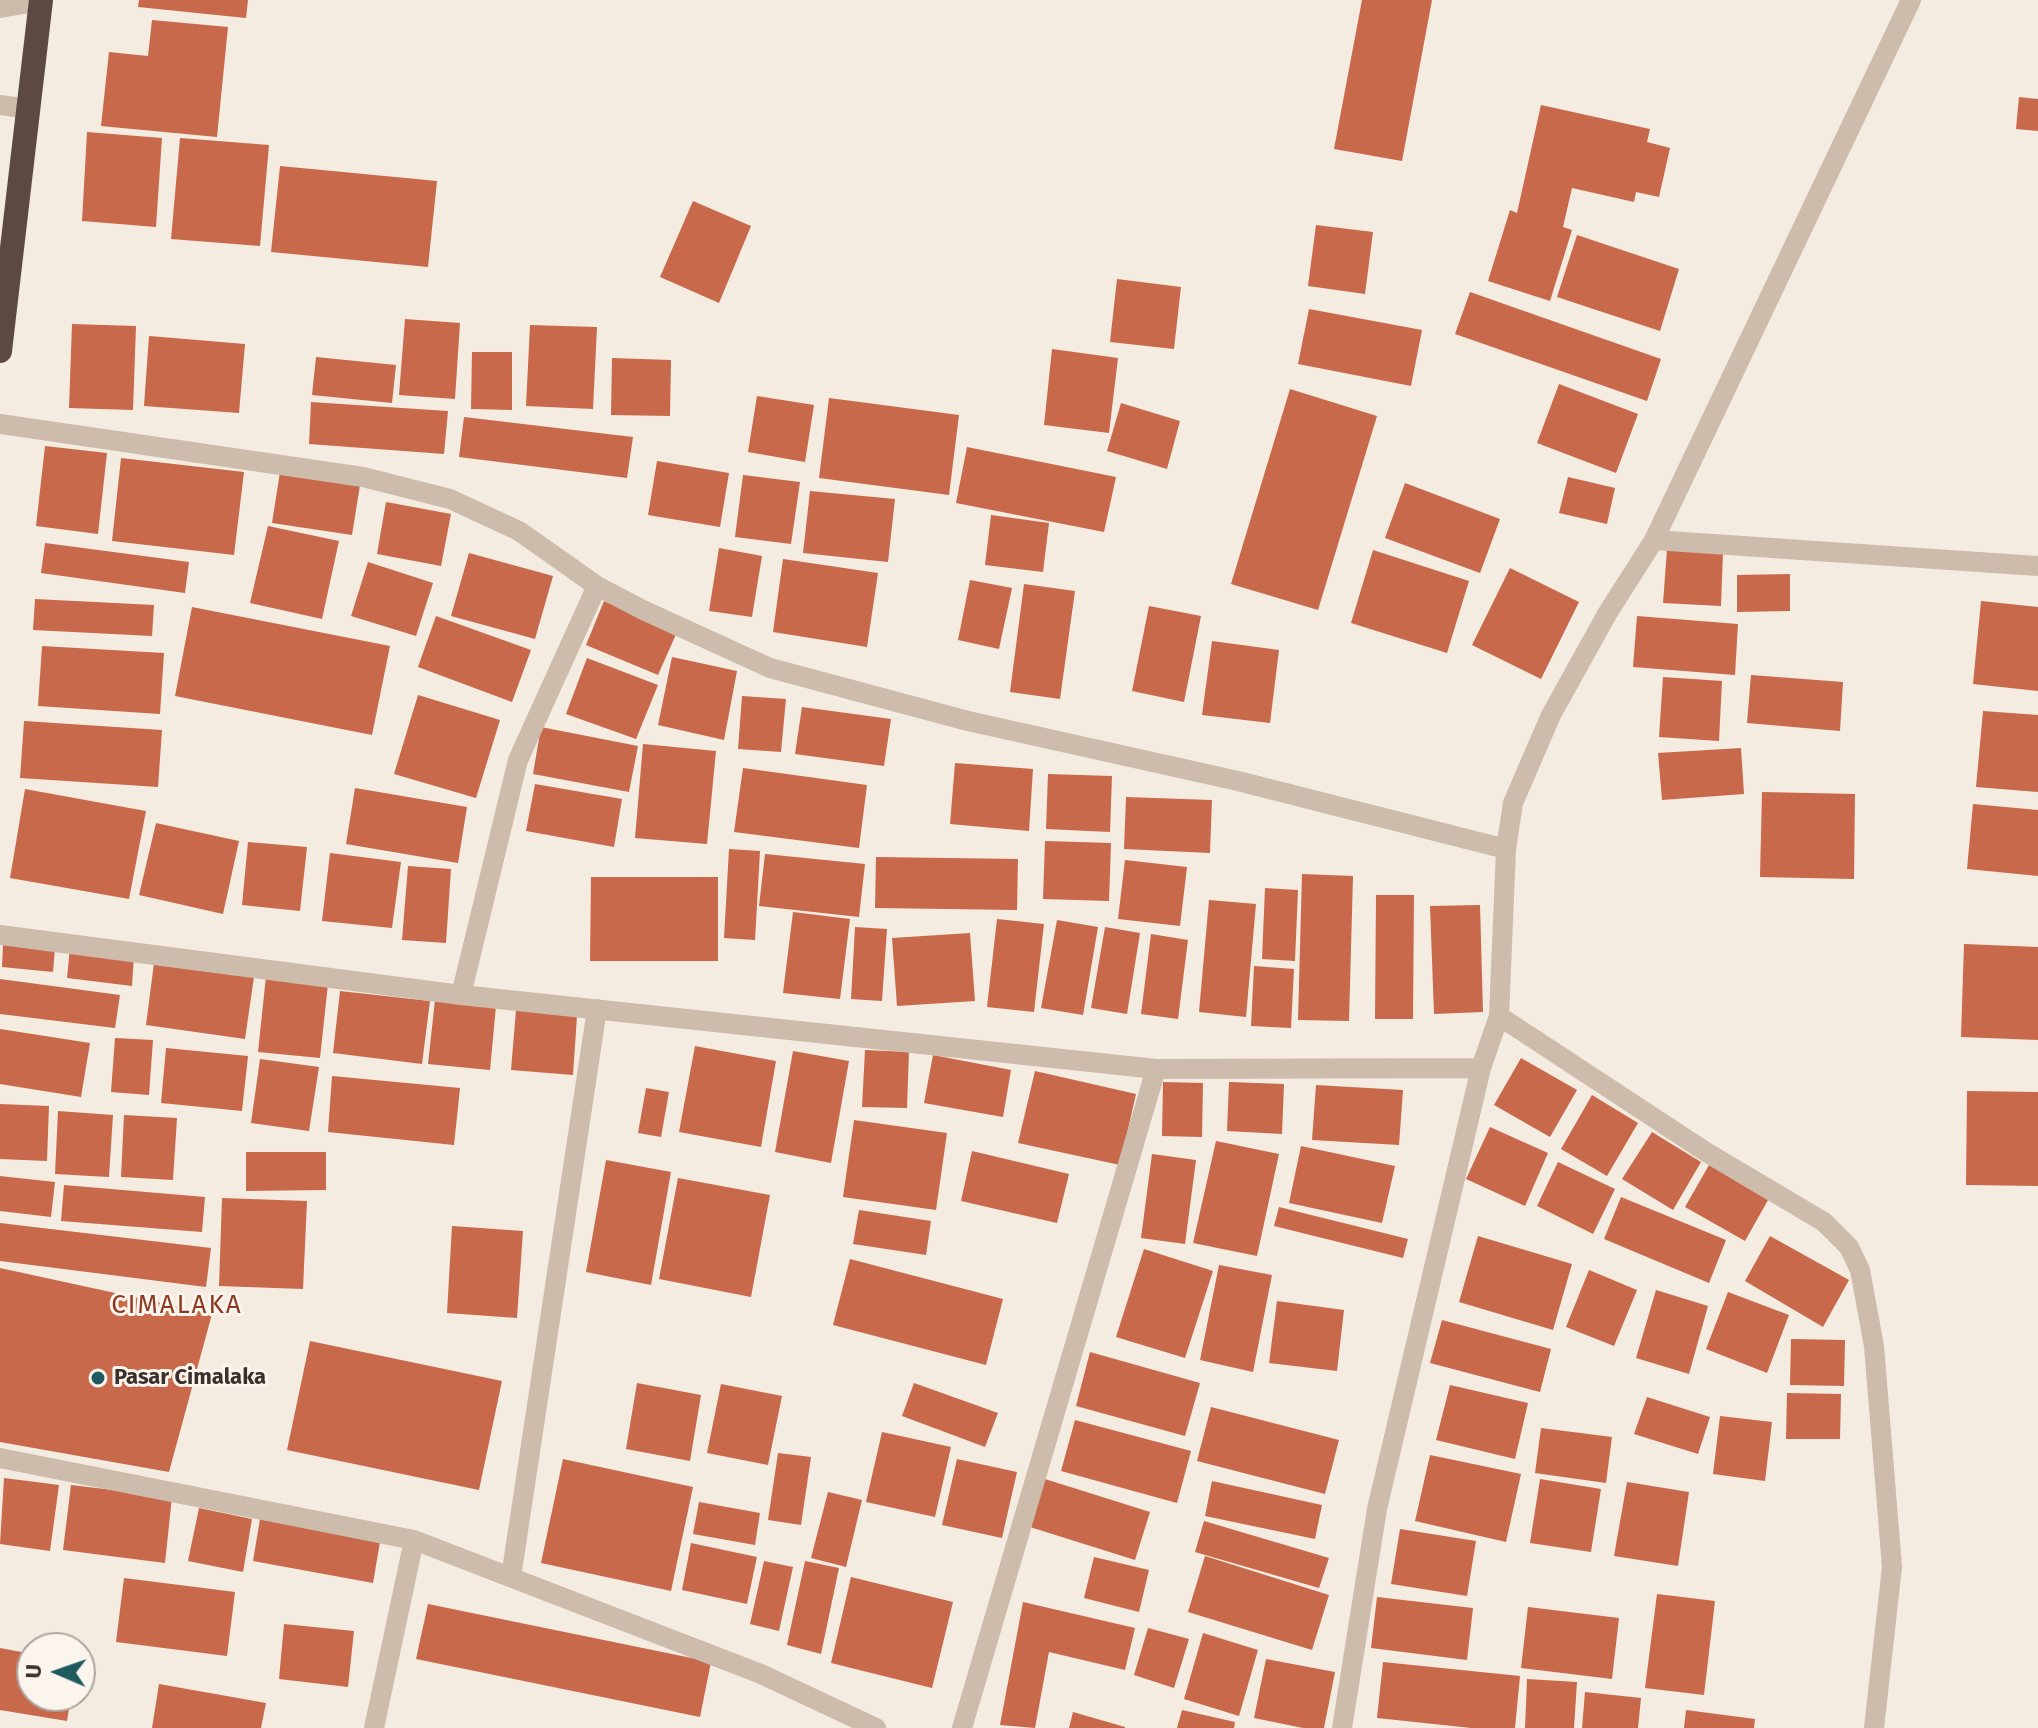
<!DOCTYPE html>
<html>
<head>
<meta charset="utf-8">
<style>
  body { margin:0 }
  #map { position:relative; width:2038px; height:1728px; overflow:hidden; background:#f4ebe1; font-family:"Fira Sans",sans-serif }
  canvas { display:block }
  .north { position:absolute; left:16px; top:1632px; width:80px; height:80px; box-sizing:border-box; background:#fbf5ee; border:2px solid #aea6a0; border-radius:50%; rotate:272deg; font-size:22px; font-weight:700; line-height:32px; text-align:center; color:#3b302b }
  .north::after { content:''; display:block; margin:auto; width:28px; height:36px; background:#1f5a5e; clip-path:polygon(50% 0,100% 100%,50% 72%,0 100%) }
</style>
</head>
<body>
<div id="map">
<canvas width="2038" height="1728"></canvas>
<div class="north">U</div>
</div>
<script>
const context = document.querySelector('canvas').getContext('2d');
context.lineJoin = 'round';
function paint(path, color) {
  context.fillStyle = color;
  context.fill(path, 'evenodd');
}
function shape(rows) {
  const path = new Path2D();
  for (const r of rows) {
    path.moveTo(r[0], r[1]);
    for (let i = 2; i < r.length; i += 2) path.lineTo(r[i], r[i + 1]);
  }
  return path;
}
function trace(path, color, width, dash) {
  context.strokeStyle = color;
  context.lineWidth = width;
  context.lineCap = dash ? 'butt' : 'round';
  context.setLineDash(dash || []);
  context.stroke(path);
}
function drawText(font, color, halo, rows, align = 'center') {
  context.font = font + ' "Fira Sans",sans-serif';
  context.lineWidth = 6;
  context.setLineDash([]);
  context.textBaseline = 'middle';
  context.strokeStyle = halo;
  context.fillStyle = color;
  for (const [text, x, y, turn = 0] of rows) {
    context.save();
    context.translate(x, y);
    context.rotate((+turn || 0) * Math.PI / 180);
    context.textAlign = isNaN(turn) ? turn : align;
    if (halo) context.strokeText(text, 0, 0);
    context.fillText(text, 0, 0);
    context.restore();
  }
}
const building = shape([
  [139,0,248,0,246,18,138,7],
  [1362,0,1432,0,1402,161,1334,149],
  [152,20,228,27,217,137,101,126,109,52,148,56],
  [2019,97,2038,99,2038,131,2016,129],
  [1541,105,1650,129,1647,142,1670,148,1659,197,1636,192,1634,202,1572,188,1563,227,1572,230,1550,301,1488,281,1510,210,1517,213],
  [87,132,162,138,156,227,82,221],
  [180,138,269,145,260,246,171,239],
  [280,166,437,181,428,267,271,252],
  [693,201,751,226,719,303,660,277],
  [1316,225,1373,232,1365,294,1308,286],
  [1577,235,1679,269,1660,331,1557,297],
  [1117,279,1181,287,1174,349,1110,342],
  [1470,292,1661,359,1647,401,1455,334],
  [1309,309,1422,330,1411,386,1298,364],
  [405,319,460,323,455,399,399,395],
  [72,324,136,326,133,410,69,408],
  [530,325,597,327,593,409,526,406],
  [149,336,245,344,239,413,144,406],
  [1052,349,1118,358,1109,433,1044,425],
  [472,352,512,352,512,410,471,409],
  [316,357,396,365,392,403,312,395],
  [612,358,671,360,670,416,611,415],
  [1559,384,1638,414,1616,473,1537,443],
  [1290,389,1377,416,1318,610,1231,584],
  [757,396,814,405,805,462,748,452],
  [829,398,959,415,949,495,819,478],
  [311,402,448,411,444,454,309,444],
  [1121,403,1180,421,1167,469,1107,451],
  [464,417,633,437,627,478,459,457],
  [45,446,107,453,98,534,36,526],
  [967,447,1116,477,1104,532,956,503],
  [121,458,244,472,234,555,112,541],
  [657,461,729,473,720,527,648,515],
  [280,472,360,485,352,535,272,523],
  [743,475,800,482,791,544,735,537],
  [1568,477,1615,488,1607,524,1559,513],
  [1405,483,1500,519,1480,573,1385,538],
  [810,491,895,499,888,562,803,553],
  [386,502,451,514,441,566,377,554],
  [991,515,1049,523,1043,572,985,565],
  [268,526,339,541,322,619,250,603],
  [45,543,189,562,185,593,41,573],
  [719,548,762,556,752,617,709,611],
  [1667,549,1723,552,1721,606,1663,603],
  [1373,550,1469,581,1447,653,1351,623],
  [469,553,553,576,535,639,451,616],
  [783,559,878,573,867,647,773,632],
  [368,562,433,583,416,636,351,616],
  [1510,568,1579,602,1541,679,1472,645],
  [1790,574,1790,611,1737,612,1737,575],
  [970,580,1012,588,999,649,958,640],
  [1024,584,1075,591,1060,699,1010,692],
  [35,599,154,605,152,636,33,630],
  [604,601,677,632,658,675,586,645],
  [1981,601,2038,607,2038,691,1973,684],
  [1149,606,1201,616,1184,702,1132,691],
  [192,607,390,646,372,735,175,696],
  [436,616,531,650,512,702,418,667],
  [1637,616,1738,624,1735,675,1633,667],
  [1212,641,1279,650,1270,723,1202,715],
  [42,646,164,653,160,714,38,706],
  [672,657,737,671,724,740,658,725],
  [587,658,658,685,636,739,566,714],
  [1751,675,1843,682,1840,731,1747,723],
  [1663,677,1722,681,1719,741,1659,737],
  [418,695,500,720,476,798,394,774],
  [742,696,786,699,781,752,738,749],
  [802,707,891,719,884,766,795,754],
  [1983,711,2038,715,2038,792,1976,787],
  [24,721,162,730,158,787,20,778],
  [541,727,638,746,629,792,533,774],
  [643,744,716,751,707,844,635,838],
  [1741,748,1744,794,1662,800,1658,753],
  [955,763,1033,769,1029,831,950,824],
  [743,768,867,785,859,848,734,832],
  [1048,774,1112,776,1110,832,1046,829],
  [535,784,622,799,614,847,526,831],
  [355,788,467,807,458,863,346,844],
  [25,789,146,811,129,899,10,878],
  [1762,792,1855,794,1854,879,1760,877],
  [1126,797,1212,800,1210,853,1124,849],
  [1973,804,2038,810,2038,876,1967,869],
  [156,823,239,841,223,914,139,895],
  [1045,841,1111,843,1109,901,1043,899],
  [248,842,307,847,300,911,242,905],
  [729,849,760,851,755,940,724,938],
  [330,853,401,862,392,928,322,921],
  [765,854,865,864,859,917,759,906],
  [876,857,1018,859,1017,910,875,908],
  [1125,860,1187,867,1180,926,1118,919],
  [408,866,451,869,446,943,402,940],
  [1302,874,1353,876,1349,1021,1298,1020],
  [591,877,718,877,718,961,590,961],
  [1265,888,1298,890,1295,961,1262,959],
  [1376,895,1414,895,1413,1019,1375,1019],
  [1209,900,1256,904,1246,1017,1199,1012],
  [1480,905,1483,1012,1434,1014,1430,906],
  [793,912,850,919,840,999,783,993],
  [997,919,1044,924,1034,1012,987,1007],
  [1057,920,1098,927,1083,1015,1041,1008],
  [855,927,887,929,882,1001,851,999],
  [1105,927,1140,933,1127,1014,1091,1008],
  [970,933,975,1001,897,1006,892,938],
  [1151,934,1188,940,1178,1019,1141,1014],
  [3,944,55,948,53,972,2,967],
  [1964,944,2038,947,2038,1040,1961,1037],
  [70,947,134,954,132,986,67,978],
  [154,963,254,977,245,1039,146,1025],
  [1254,966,1294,969,1291,1028,1251,1026],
  [266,976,328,984,320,1058,258,1052],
  [0,979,120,995,115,1028,0,1014],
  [340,991,430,1001,422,1064,333,1053],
  [435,1000,496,1006,490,1070,428,1064],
  [516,1010,577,1016,573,1075,511,1070],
  [0,1029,90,1043,81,1097,0,1084],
  [115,1038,153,1040,149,1095,111,1092],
  [695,1046,776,1061,761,1147,679,1132],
  [166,1048,248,1056,242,1111,161,1103],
  [865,1050,909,1052,907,1108,862,1107],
  [793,1051,849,1061,831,1163,775,1152],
  [933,1055,1011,1070,1003,1117,924,1103],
  [1521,1058,1577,1090,1550,1137,1494,1105],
  [260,1059,319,1067,309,1131,251,1123],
  [1035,1071,1136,1094,1120,1165,1018,1143],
  [332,1076,460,1088,454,1145,328,1132],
  [1163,1082,1203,1083,1202,1137,1162,1136],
  [1229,1082,1284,1084,1282,1134,1227,1131],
  [1316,1085,1403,1090,1399,1145,1312,1140],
  [646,1088,669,1092,661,1137,638,1133],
  [1967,1091,2038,1092,2038,1186,1966,1185],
  [1592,1095,1638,1123,1607,1176,1561,1149],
  [0,1104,49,1106,47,1161,0,1159],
  [58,1111,113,1115,109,1177,55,1174],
  [124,1115,177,1118,173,1180,121,1177],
  [854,1120,947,1133,936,1210,843,1197],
  [1490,1127,1548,1153,1525,1206,1466,1179],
  [1652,1132,1701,1162,1673,1210,1622,1179],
  [1216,1141,1279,1154,1257,1256,1193,1243],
  [1301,1146,1395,1166,1382,1223,1289,1203],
  [972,1151,1069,1174,1057,1223,961,1201],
  [246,1152,326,1152,326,1190,246,1191],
  [1152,1154,1196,1160,1185,1244,1141,1238],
  [606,1160,671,1172,651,1285,586,1272],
  [1558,1162,1615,1189,1593,1234,1537,1206],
  [1709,1165,1768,1200,1745,1241,1685,1207],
  [0,1176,55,1182,51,1217,0,1211],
  [678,1178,770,1195,751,1297,659,1279],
  [64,1185,205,1197,202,1232,61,1221],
  [1621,1197,1726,1240,1709,1283,1604,1239],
  [222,1198,307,1201,303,1289,219,1286],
  [1279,1207,1408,1239,1403,1258,1274,1226],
  [859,1210,931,1221,926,1255,853,1244],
  [0,1223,211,1248,206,1287,0,1261],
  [452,1226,523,1231,517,1318,447,1313],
  [1478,1236,1572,1264,1553,1330,1459,1302],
  [1770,1236,1849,1280,1823,1327,1745,1281],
  [1144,1249,1213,1271,1185,1358,1116,1337],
  [850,1259,1003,1299,986,1365,833,1325],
  [1219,1265,1272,1275,1253,1372,1200,1360],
  [0,1268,212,1314,169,1472,0,1442],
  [1589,1270,1637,1290,1614,1346,1566,1327],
  [1656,1290,1708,1306,1689,1374,1636,1358],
  [1728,1292,1789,1315,1767,1373,1706,1349],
  [1277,1301,1344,1310,1337,1371,1269,1363],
  [1442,1320,1551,1349,1540,1392,1430,1363],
  [1791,1339,1845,1340,1844,1386,1790,1385],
  [310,1341,502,1381,479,1490,287,1450],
  [1090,1352,1200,1383,1185,1436,1076,1406],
  [637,1383,701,1395,690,1461,626,1449],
  [914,1383,998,1413,985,1447,902,1416],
  [721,1384,782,1396,768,1465,707,1453],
  [1450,1385,1528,1403,1515,1459,1436,1440],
  [1787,1393,1841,1394,1840,1439,1786,1439],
  [1647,1397,1710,1417,1698,1454,1634,1434],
  [1211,1407,1339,1440,1325,1494,1197,1461],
  [1720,1416,1772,1422,1765,1481,1713,1474],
  [1075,1420,1191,1451,1177,1503,1061,1471],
  [1541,1428,1612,1437,1606,1483,1535,1473],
  [882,1432,951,1447,935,1517,866,1502],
  [778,1453,811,1457,801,1525,768,1520],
  [1430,1455,1521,1474,1506,1542,1415,1521],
  [563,1459,693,1487,671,1591,541,1563],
  [957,1459,1017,1472,1002,1538,942,1525],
  [4,1478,59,1485,50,1551,0,1544],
  [1045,1479,1150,1512,1135,1560,1030,1527],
  [1540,1479,1601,1489,1591,1552,1530,1543],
  [1212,1481,1322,1505,1315,1539,1205,1516],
  [1627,1482,1689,1492,1678,1566,1614,1556],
  [71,1485,172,1497,165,1563,63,1550],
  [828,1492,862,1500,846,1567,811,1558],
  [699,1502,760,1513,755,1545,693,1534],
  [199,1508,252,1519,243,1572,188,1561],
  [260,1519,380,1542,373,1583,253,1561],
  [1204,1521,1329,1558,1319,1588,1195,1552],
  [1400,1529,1476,1541,1467,1596,1391,1584],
  [691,1543,757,1557,747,1604,682,1590],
  [1205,1556,1329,1595,1312,1650,1188,1612],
  [1094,1557,1149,1570,1139,1612,1084,1598],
  [764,1561,793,1567,779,1631,750,1624],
  [805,1561,839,1568,821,1654,787,1645],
  [851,1577,953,1602,932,1688,831,1663],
  [124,1578,235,1592,227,1656,116,1642],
  [1657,1594,1715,1601,1704,1695,1645,1688],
  [1377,1597,1473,1608,1467,1660,1371,1648],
  [1023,1602,1135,1628,1125,1670,1049,1652,1035,1728,1000,1725],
  [428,1604,711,1662,700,1717,416,1659],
  [1528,1607,1619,1618,1612,1679,1521,1668],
  [284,1624,354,1631,348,1687,279,1679],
  [1148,1628,1189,1639,1174,1688,1134,1675],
  [1203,1633,1258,1650,1239,1716,1184,1699],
  [0,1648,32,1654,32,1696,71,1696,67,1721,0,1710],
  [1266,1659,1335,1672,1324,1728,1303,1728,1254,1718],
  [1383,1662,1520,1676,1515,1728,1471,1728,1377,1718],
  [1527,1679,1577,1682,1574,1728,1525,1728],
  [159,1684,266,1703,261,1728,152,1728],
  [1585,1692,1641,1698,1638,1728,1582,1728],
  [1182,1710,1235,1722,1234,1728,1177,1728],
  [1686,1710,1755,1719,1754,1728,1684,1728],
  [1073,1712,1125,1727,1125,1728,1069,1728]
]);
const minor = shape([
  [0,8,41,1],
  [0,105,28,109],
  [0,424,363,477,450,499,519,531,597,586,643,610,770,668,968,721,1238,781,1506,849],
  [1654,540,2038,566],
  [0,935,461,995,1156,1069,1481,1068],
  [461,995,518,760,597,586],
  [1499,1016,1706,1152,1824,1222,1849,1247,1860,1270,1874,1346,1892,1567,1874,1728],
  [0,1458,414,1540,761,1674,876,1728],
  [511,1577,597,1009],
  [374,1728,414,1540],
  [962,1728,1156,1069],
  [1342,1728,1377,1509,1481,1068,1499,1016,1506,849,1513,803,1551,715,1607,614,1654,540,1911,0]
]);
const highway = shape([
  [0,351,41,0]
]);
const markers = [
  [98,1378,8,"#1f5a5e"]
];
const poiNames = [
  ["Pasar Cimalaka",114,1378]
];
const quarterNames = [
  ["CIMALAKA",177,1306]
];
paint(building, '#c8694b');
trace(minor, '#cdbbac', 20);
trace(highway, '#5c4a42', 24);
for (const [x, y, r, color] of markers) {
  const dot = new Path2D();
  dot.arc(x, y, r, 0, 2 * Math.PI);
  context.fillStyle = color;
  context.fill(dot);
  trace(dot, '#fbf5ee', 3);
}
drawText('bold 22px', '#3b302b', '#fbf5ee', poiNames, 'left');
context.letterSpacing = '2px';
drawText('26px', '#8c3b22', '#fbf5ee', quarterNames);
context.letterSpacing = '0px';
</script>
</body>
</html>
